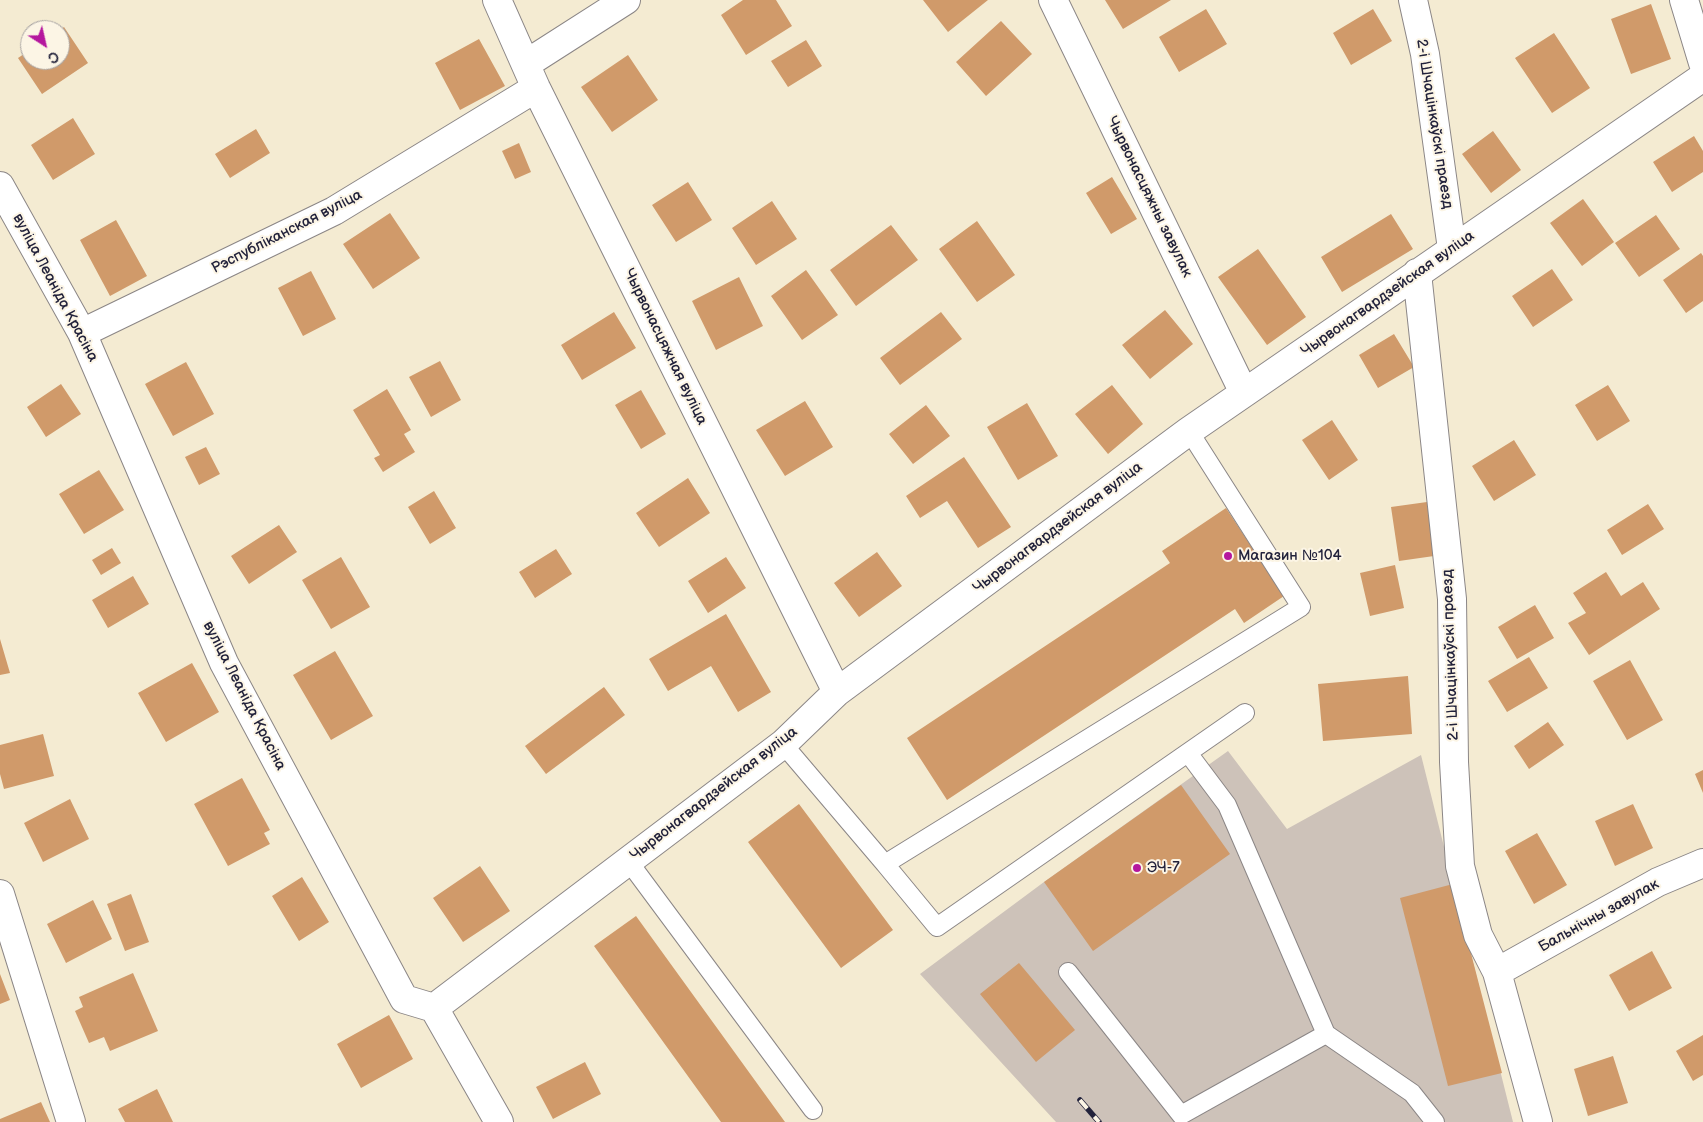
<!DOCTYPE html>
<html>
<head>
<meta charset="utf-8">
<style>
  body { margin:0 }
  #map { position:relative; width:1703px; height:1122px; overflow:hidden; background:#f4ebd2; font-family:"Balsamiq Sans",sans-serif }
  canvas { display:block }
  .north { position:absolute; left:20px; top:20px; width:50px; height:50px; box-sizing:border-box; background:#fcf5e5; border:1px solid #a5a1a1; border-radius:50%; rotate:145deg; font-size:14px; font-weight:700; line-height:20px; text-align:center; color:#22223b }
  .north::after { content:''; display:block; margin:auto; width:18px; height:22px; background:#b5179e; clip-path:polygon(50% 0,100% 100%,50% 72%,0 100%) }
</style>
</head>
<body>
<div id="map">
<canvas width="1703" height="1122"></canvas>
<div class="north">С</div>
</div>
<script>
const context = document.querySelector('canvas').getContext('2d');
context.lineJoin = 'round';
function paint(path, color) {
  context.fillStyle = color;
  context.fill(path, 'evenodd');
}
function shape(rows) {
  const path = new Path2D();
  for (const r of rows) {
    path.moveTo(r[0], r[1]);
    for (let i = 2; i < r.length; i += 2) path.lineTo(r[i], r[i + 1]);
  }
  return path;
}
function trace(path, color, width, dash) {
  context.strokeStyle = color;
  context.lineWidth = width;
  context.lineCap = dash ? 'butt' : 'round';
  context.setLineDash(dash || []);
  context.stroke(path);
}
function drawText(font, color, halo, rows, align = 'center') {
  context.font = font + ' "Balsamiq Sans",sans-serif';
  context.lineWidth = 4;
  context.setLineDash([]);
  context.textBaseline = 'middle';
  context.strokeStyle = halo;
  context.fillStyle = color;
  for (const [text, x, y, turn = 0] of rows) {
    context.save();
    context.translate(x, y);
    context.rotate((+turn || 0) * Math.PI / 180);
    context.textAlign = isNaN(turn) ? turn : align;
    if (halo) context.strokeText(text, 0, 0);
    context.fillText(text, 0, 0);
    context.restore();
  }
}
const industrial = shape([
  [1228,751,1287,829,1421,755,1513,1122,1056,1122,920,974,1044,882]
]);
const building = shape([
  [743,0,776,0,792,26,746,55,721,15],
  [923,0,988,0,948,32],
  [1105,0,1171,0,1123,29],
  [1651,4,1671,59,1631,74,1611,19],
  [1206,9,1227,44,1179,72,1159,37],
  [1373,9,1392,41,1351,65,1333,33],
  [1001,21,1032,54,986,96,956,62],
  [64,27,88,63,42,94,18,58,30,50,30,60,60,60,60,30],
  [1554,33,1590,88,1552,113,1515,58],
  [479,39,505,86,460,110,435,63],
  [806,40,822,66,788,87,771,61],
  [628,55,658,100,612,132,581,87],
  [73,118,95,154,53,180,31,145],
  [256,129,270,153,230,178,215,154],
  [1493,131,1521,170,1491,193,1462,154],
  [1694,136,1703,151,1703,172,1672,192,1653,162],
  [519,143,531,172,515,179,502,151],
  [1112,177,1137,219,1111,234,1086,193],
  [688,182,712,220,676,242,652,205],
  [1583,199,1614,242,1582,266,1550,223],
  [772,201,797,239,756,265,732,228],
  [390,213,420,258,373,289,343,244],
  [1391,214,1413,249,1342,292,1321,257],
  [1656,215,1680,249,1639,277,1615,243],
  [116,220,147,276,110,296,80,240],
  [977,221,1015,275,977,302,939,249],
  [891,225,918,260,856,306,830,270],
  [1258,249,1306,317,1267,345,1218,277],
  [1701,253,1703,256,1703,301,1686,313,1663,280],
  [1552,269,1573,300,1533,327,1512,296],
  [806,270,838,315,802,340,771,296],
  [311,271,336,319,303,336,278,288],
  [739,277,763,326,716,350,692,301],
  [1165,310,1193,344,1150,379,1122,345],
  [614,312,636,348,582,380,561,345],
  [941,312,962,339,900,385,880,358],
  [1394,334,1414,367,1378,388,1359,355],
  [440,361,461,400,431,417,409,377],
  [186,362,214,414,173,436,145,384],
  [61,384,81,414,46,437,27,407],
  [1112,385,1143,424,1108,454,1075,414],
  [1608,385,1630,421,1597,441,1575,405],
  [387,389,411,430,404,434,415,452,383,472,374,458,380,455,353,410],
  [641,390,666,434,641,449,615,405],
  [805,401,833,447,785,476,756,430],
  [1027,403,1058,456,1018,480,987,427],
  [926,405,950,436,913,464,889,434],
  [1332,420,1358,460,1329,480,1302,440],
  [1514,440,1536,475,1494,501,1472,466],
  [206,447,220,474,199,485,185,457],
  [964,457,1011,527,978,548,947,501,920,518,906,496],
  [99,470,124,510,84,534,59,494],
  [688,478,710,513,659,547,636,513],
  [434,491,456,528,430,544,408,507],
  [1427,502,1434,556,1399,561,1391,507],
  [1648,504,1664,529,1622,555,1607,530],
  [1226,508,1284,596,1244,623,1235,609,947,800,907,738,1170,563,1162,551],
  [279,525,297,552,249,584,231,556],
  [112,548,121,563,101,575,92,560],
  [556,549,572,574,535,598,519,572],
  [877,552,902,586,859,617,834,583],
  [341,557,370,607,331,629,302,580],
  [726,557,746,588,708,613,688,581],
  [1395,565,1404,608,1370,616,1360,573],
  [1606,572,1621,596,1643,582,1660,609,1589,655,1568,623,1586,613,1573,593],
  [133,576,149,604,108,628,92,600],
  [1535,605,1554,638,1517,659,1498,627],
  [726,614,771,692,738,712,711,666,668,691,649,659],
  [0,639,10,673,0,675],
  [335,651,373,716,331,740,293,675],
  [1529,657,1548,688,1507,712,1488,681],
  [1630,660,1663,720,1627,740,1593,681],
  [192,663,219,712,166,742,138,693],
  [1408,676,1412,734,1323,741,1318,684],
  [604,687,625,715,546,774,525,746],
  [1548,722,1564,745,1529,769,1514,746],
  [43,734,54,776,4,789,0,774,0,745],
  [1703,770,1703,793,1695,774],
  [242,778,270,830,264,833,270,844,228,866,194,804],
  [1181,785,1230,854,1093,951,1044,882],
  [70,799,89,839,43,862,24,823],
  [799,804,893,930,841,968,748,842],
  [1633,804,1653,848,1615,866,1595,821],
  [1537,833,1567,885,1534,904,1505,851],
  [480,866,510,911,463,942,433,898],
  [302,877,329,922,299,941,272,896],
  [1453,884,1502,1073,1448,1086,1400,898],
  [131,894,149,942,125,951,107,904],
  [93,900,112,939,66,963,47,924],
  [636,916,785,1122,721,1122,594,946],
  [1652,951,1672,988,1629,1011,1609,975],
  [1019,963,1075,1030,1036,1062,980,994],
  [133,973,158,1031,110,1051,104,1037,89,1043,75,1011,83,1007,79,997],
  [0,974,10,1000,0,1004],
  [389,1015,413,1059,361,1088,337,1044],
  [1703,1035,1703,1075,1693,1081,1676,1051],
  [1613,1056,1628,1103,1588,1116,1574,1069],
  [585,1062,601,1094,553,1119,536,1087],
  [157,1089,173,1122,125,1122,118,1109],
  [41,1102,50,1122,0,1122,0,1119]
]);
const service = shape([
  [783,744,885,864,1301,607,1189,431],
  [1188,753,1227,805,1326,1034,1412,1093,1435,1122],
  [629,862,813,1110],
  [885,864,937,927,1245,713],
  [1068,972,1181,1115,1326,1034]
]);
const minor = shape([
  [497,0,536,88,837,692],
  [1053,0,1244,393],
  [1413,0,1425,54,1452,249],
  [526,64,626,0],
  [0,186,82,333,224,663,404,999,434,1008,499,1122],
  [1417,273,1452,599,1454,762,1460,866,1478,935,1497,972,1538,1122],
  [82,333,334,211,536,88],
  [0,894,71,1122],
  [1497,972,1658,882,1703,863],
  [434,1008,783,744,837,692,1189,431,1703,77]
]);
const tertiary = shape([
  [1684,0,1703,63]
]);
const rail = shape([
  [1080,1100,1099,1122]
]);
const markers = [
  [1228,556,5,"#b5179e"],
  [1137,868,5,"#b5179e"]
];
const streetNames = [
  ["2-і Шчацінкаўскі праезд",1434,124,81],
  ["Чырвонасцяжны завулак",1149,197,64],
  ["Рэспубліканская вуліца",287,232,-27],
  ["вуліца Леаніда Красіна",55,288,62],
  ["Чырвонагвардзейская вуліца",1388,294,-35],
  ["Чырвонасцяжная вуліца",665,347,64],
  ["Чырвонагвардзейская вуліца",1058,528,-37],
  ["2-і Шчацінкаўскі праезд",1451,655,-92],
  ["вуліца Леаніда Красіна",244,696,63],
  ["Чырвонагвардзейская вуліца",714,794,-38],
  ["Бальнічны завулак",1599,916,-29]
];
const poiNames = [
  ["Магазин №104",1238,556],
  ["ЭЧ-7",1147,868]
];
paint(industrial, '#cdc2b9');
paint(building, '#d09a6a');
trace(service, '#8b8686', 20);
trace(minor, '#8b8686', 30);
trace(tertiary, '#8b8686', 30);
trace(service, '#fff', 18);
trace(minor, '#fff', 28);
trace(tertiary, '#fff', 28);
trace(rail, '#22223b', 5.5);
trace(rail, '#fcf5e5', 4, [11]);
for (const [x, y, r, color] of markers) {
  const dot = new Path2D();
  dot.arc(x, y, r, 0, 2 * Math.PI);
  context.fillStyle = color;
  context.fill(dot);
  trace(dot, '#fcf5e5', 2);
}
drawText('15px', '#22223b', '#fcf5e5', streetNames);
drawText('15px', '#22223b', '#fcf5e5', poiNames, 'left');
</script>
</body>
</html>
